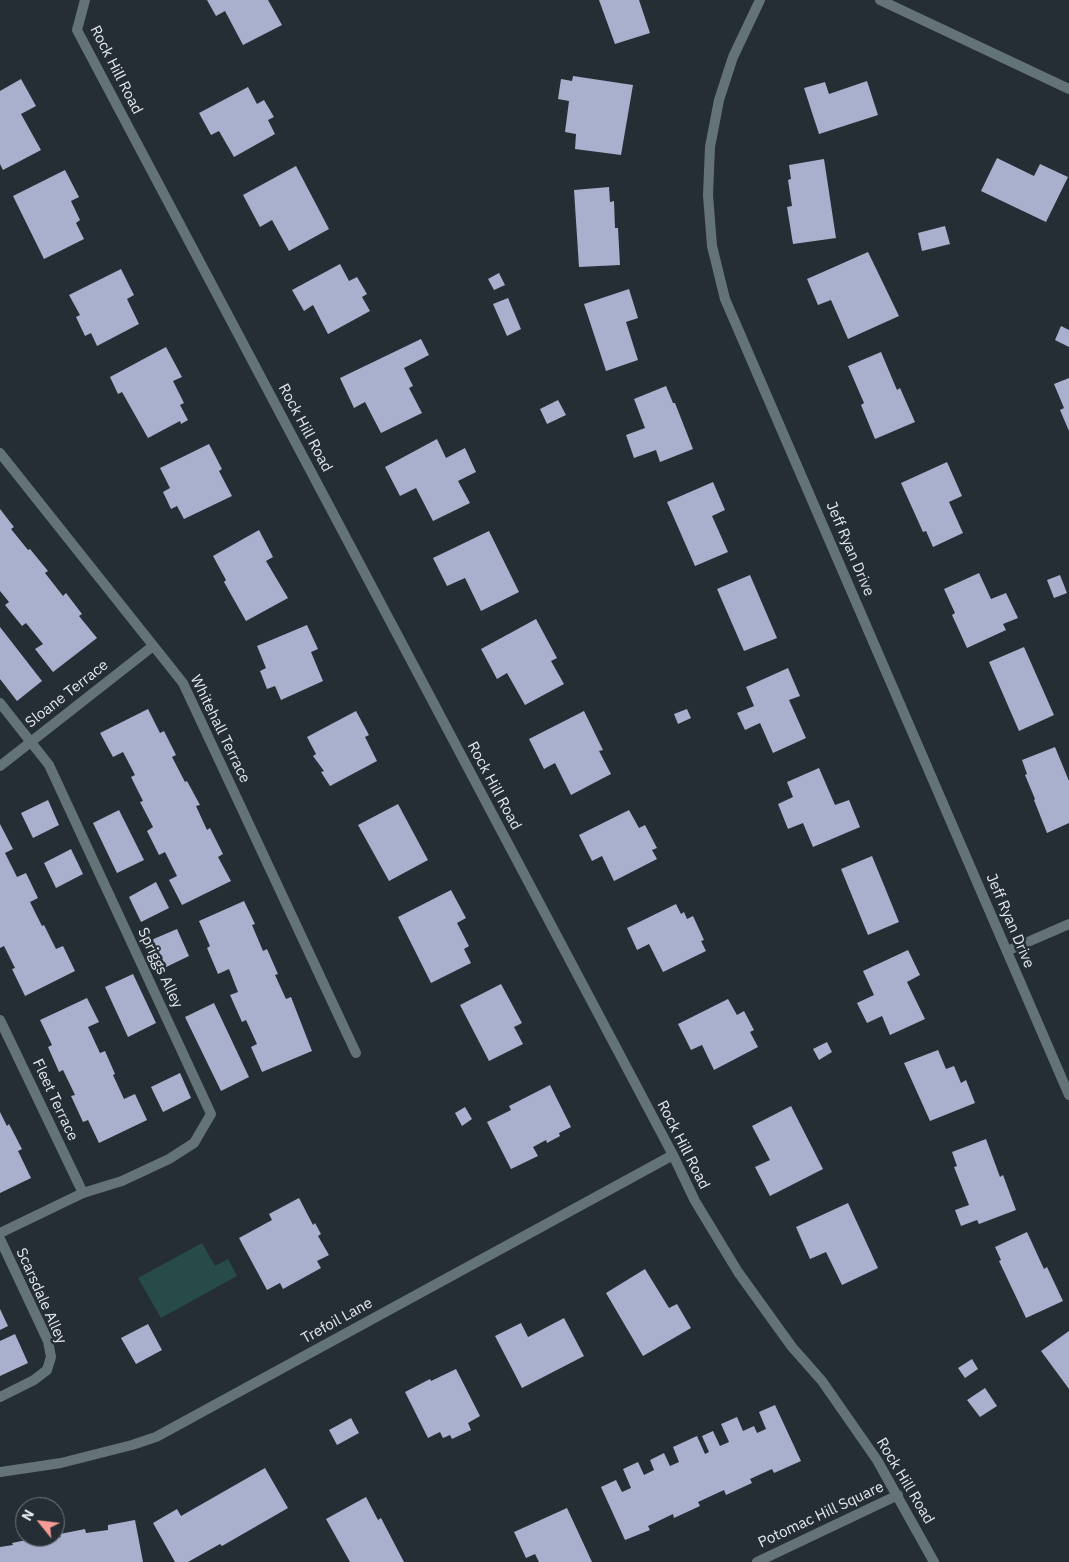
<!DOCTYPE html>
<html>
<head>
<meta charset="utf-8">
<style>
  body { margin:0 }
  #map { position:relative; width:1069px; height:1562px; overflow:hidden; background:#262e35; font-family:"IBM Plex Sans",sans-serif }
  canvas { display:block }
  .north { position:absolute; left:15px; top:1497px; width:50px; height:50px; box-sizing:border-box; background:#262e35; border:1px solid #72787e; border-radius:50%; rotate:299deg; font-size:14px; font-weight:700; line-height:20px; text-align:center; color:#e3e8ec }
  .north::after { content:''; display:block; margin:auto; width:18px; height:22px; background:#f59c96; clip-path:polygon(50% 0,100% 100%,50% 72%,0 100%) }
</style>
</head>
<body>
<div id="map">
<canvas width="1069" height="1562"></canvas>
<div class="north">N</div>
</div>
<script>
const context = document.querySelector('canvas').getContext('2d');
context.lineJoin = 'round';
function paint(path, color) {
  context.fillStyle = color;
  context.fill(path, 'evenodd');
}
function shape(rows) {
  const path = new Path2D();
  for (const r of rows) {
    path.moveTo(r[0], r[1]);
    for (let i = 2; i < r.length; i += 2) path.lineTo(r[i], r[i + 1]);
  }
  return path;
}
function trace(path, color, width, dash) {
  context.strokeStyle = color;
  context.lineWidth = width;
  context.lineCap = dash ? 'butt' : 'round';
  context.setLineDash(dash || []);
  context.stroke(path);
}
function drawText(font, color, halo, rows, align = 'center') {
  context.font = font + ' "IBM Plex Sans",sans-serif';
  context.lineWidth = 5;
  context.setLineDash([]);
  context.textBaseline = 'middle';
  context.strokeStyle = halo;
  context.fillStyle = color;
  for (const [text, x, y, turn = 0] of rows) {
    context.save();
    context.translate(x, y);
    context.rotate((+turn || 0) * Math.PI / 180);
    context.textAlign = isNaN(turn) ? turn : align;
    if (halo) context.strokeText(text, 0, 0);
    context.fillText(text, 0, 0);
    context.restore();
  }
}
const water = shape([
  [202,1243,215,1266,228,1259,237,1276,161,1318,138,1278]
]);
const building = shape([
  [207,0,268,0,282,25,243,45,225,11,216,16],
  [599,0,639,0,650,33,615,44],
  [573,76,633,85,621,155,575,149,576,134,565,132,569,101,558,99,561,79,572,81],
  [21,79,36,106,21,114,41,150,3,170,0,164,0,91],
  [867,81,878,115,819,134,804,88,825,82,829,94],
  [248,87,257,104,264,100,274,117,268,120,275,134,234,157,219,131,211,135,199,113],
  [997,158,1034,176,1040,164,1068,177,1046,222,981,191],
  [824,159,836,238,793,244,787,207,792,206,788,180,791,179,789,165],
  [296,166,329,229,289,251,272,220,260,227,243,195],
  [65,170,79,197,71,201,80,220,76,223,84,239,44,259,13,196],
  [609,187,610,202,614,201,615,228,618,228,620,265,579,267,574,190],
  [945,226,950,244,922,251,918,233],
  [868,252,899,316,848,339,831,300,818,305,807,279],
  [340,264,349,281,357,277,367,294,362,297,370,311,328,334,313,305,304,311,292,290],
  [121,269,134,295,127,299,139,324,97,346,91,333,85,336,76,317,80,315,69,295],
  [499,273,505,285,494,290,488,279],
  [629,289,638,318,626,322,638,360,606,371,584,304],
  [508,298,521,329,507,336,493,304],
  [1061,326,1069,330,1069,347,1055,340],
  [421,339,429,355,404,368,413,386,409,388,422,413,381,433,365,402,354,408,340,378],
  [166,347,182,377,173,381,184,403,180,405,188,420,181,424,180,421,148,438,122,392,118,394,110,377],
  [881,352,897,390,900,388,915,422,875,439,861,405,864,403,848,366],
  [1069,378,1069,431,1060,410,1064,408,1054,384],
  [666,386,673,403,675,403,693,449,660,462,656,450,634,458,626,435,645,428,634,399],
  [558,400,566,415,547,424,540,409],
  [437,439,446,458,465,448,476,472,458,481,470,503,433,521,416,488,400,496,385,467],
  [209,444,222,469,219,471,232,496,184,519,177,506,171,509,163,492,170,488,160,468],
  [947,462,962,496,949,502,963,533,933,547,926,531,923,532,901,483],
  [713,482,725,510,712,516,728,552,695,566,667,502],
  [0,509,14,527,11,529,28,550,30,549,48,571,45,573,63,596,66,593,82,614,79,616,97,638,53,672,35,649,43,644,26,623,22,626,5,605,9,602,0,591],
  [259,530,273,557,266,561,288,598,246,621,224,582,226,580,213,556],
  [489,531,519,592,481,611,465,578,447,586,433,558],
  [979,573,991,599,1006,593,1018,618,1003,624,1006,630,967,648,952,615,955,613,944,589],
  [750,575,777,638,744,651,717,589],
  [1060,575,1067,593,1054,598,1047,580],
  [536,619,557,658,551,661,564,684,525,705,507,673,497,679,481,649],
  [307,625,318,649,311,652,323,681,281,700,275,686,267,689,260,671,266,668,257,646],
  [0,627,42,681,17,701,0,679],
  [1024,647,1054,715,1019,731,989,662],
  [788,668,800,696,789,700,806,738,773,753,760,723,745,730,737,713,754,706,746,687],
  [148,709,160,733,164,731,176,755,172,757,185,782,187,781,200,805,196,806,207,830,210,828,223,854,218,857,231,881,182,905,169,880,177,876,165,852,159,855,147,831,153,827,140,802,143,801,131,777,135,775,123,752,113,757,100,733],
  [687,709,691,718,678,724,674,714],
  [356,711,369,735,365,737,377,761,330,786,321,772,324,771,313,756,316,754,307,737],
  [584,711,603,750,599,751,611,774,571,795,555,763,544,769,529,739],
  [1055,747,1069,781,1069,823,1047,833,1034,800,1035,799,1025,775,1027,774,1022,760],
  [819,768,835,805,849,800,860,827,813,847,803,823,788,829,778,804,793,797,787,782],
  [48,800,59,825,33,838,21,813],
  [398,804,428,860,389,881,358,825],
  [119,810,144,860,117,873,93,823],
  [629,810,639,828,645,825,657,848,652,850,657,859,614,881,602,856,592,861,579,835],
  [0,824,13,849,5,853,17,877,26,873,38,898,30,902,42,926,44,925,56,949,63,946,75,971,25,996,12,969,15,968,4,946,0,948],
  [71,849,83,874,56,888,44,863],
  [872,856,899,922,868,935,841,869],
  [156,882,169,908,141,922,129,897],
  [451,890,466,918,457,923,469,946,464,949,471,963,431,983,398,917],
  [244,901,255,924,252,925,263,951,267,949,278,974,275,975,286,999,291,997,312,1051,262,1072,251,1047,257,1044,246,1020,242,1022,230,995,238,992,229,969,218,974,207,948,210,946,199,921],
  [676,904,681,914,684,912,687,919,693,916,704,940,701,941,706,951,663,972,649,944,637,950,627,928],
  [177,929,189,956,162,969,149,941],
  [908,950,920,975,907,982,925,1019,890,1035,882,1016,867,1023,857,1003,874,995,863,971],
  [133,974,156,1023,128,1037,105,987],
  [501,984,522,1023,514,1027,523,1044,489,1061,460,1005],
  [87,998,99,1022,88,1027,100,1053,105,1051,115,1074,113,1075,124,1099,135,1094,147,1120,99,1143,88,1120,83,1122,71,1096,75,1095,63,1070,59,1072,48,1047,52,1045,40,1020],
  [728,999,737,1015,744,1011,754,1030,750,1032,758,1047,714,1070,702,1045,691,1050,678,1024],
  [214,1003,249,1077,221,1091,185,1017],
  [827,1042,832,1052,819,1060,813,1049],
  [938,1050,946,1069,954,1066,961,1083,966,1080,975,1103,930,1121,904,1063],
  [180,1073,191,1098,163,1112,151,1087],
  [550,1085,571,1127,559,1133,560,1136,547,1143,546,1140,533,1147,538,1156,511,1169,487,1122,511,1110,509,1106],
  [791,1106,823,1169,770,1196,755,1167,770,1160,752,1126],
  [465,1107,472,1119,462,1126,455,1113],
  [0,1112,7,1126,9,1124,22,1149,18,1151,31,1178,0,1193],
  [986,1139,1000,1177,1003,1175,1016,1210,979,1224,977,1220,961,1226,955,1210,969,1205,954,1167,957,1166,952,1152],
  [299,1198,313,1225,315,1223,321,1234,318,1236,329,1255,317,1261,321,1268,283,1289,280,1283,267,1290,239,1238,272,1220,269,1214],
  [848,1203,878,1268,842,1285,826,1252,810,1259,796,1227],
  [1027,1232,1044,1269,1047,1267,1063,1301,1026,1318,999,1261,1001,1260,995,1247],
  [645,1269,669,1308,677,1304,691,1328,643,1356,606,1293],
  [0,1309,8,1326,0,1330],
  [564,1318,584,1356,522,1388,495,1336,521,1323,528,1337],
  [148,1324,162,1350,136,1364,121,1338],
  [1069,1331,1069,1389,1041,1351],
  [15,1334,28,1363,0,1376,0,1341],
  [972,1359,978,1369,965,1378,958,1368],
  [456,1369,480,1416,468,1423,471,1430,452,1439,450,1435,443,1438,440,1432,428,1438,405,1392,430,1379,431,1381],
  [985,1388,997,1406,980,1417,967,1400],
  [775,1405,801,1461,774,1473,772,1469,750,1479,752,1483,726,1495,724,1490,698,1502,700,1506,674,1518,673,1514,648,1526,650,1530,625,1540,601,1487,616,1480,622,1492,631,1488,623,1469,638,1462,644,1475,654,1470,650,1460,664,1453,670,1466,679,1462,673,1447,697,1436,705,1454,709,1452,702,1436,713,1431,720,1446,729,1442,721,1424,737,1417,743,1431,754,1426,757,1433,766,1429,759,1412],
  [351,1418,359,1433,337,1445,329,1430],
  [265,1468,288,1508,222,1546,220,1544,188,1562,175,1562,153,1523,177,1509,181,1516],
  [366,1497,378,1520,381,1518,404,1562,350,1562,326,1519],
  [567,1508,592,1562,539,1562,535,1554,526,1558,514,1532],
  [135,1520,143,1562,0,1562,0,1547,13,1545,12,1543,36,1538,37,1542,61,1537,60,1534,85,1529,86,1533,108,1530,108,1525]
]);
const service = shape([
  [0,703,49,765,211,1114,194,1143,169,1159,122,1181,83,1193],
  [0,1239,48,1341,51,1357,47,1370,34,1380,0,1397]
]);
const minor = shape([
  [85,0,77,30,673,1155,695,1201,738,1272,792,1347,822,1381,877,1460,934,1562],
  [760,0,733,57,719,100,710,147,708,195,712,246,725,299,1069,1095],
  [880,0,1069,89],
  [0,453,183,683,356,1053],
  [0,766,153,646],
  [1007,951,1069,924],
  [0,1020,83,1193,0,1233],
  [0,1472,61,1463,132,1445,156,1437,673,1155],
  [757,1562,898,1495]
]);
const streetNames = [
  ["Rock Hill Road",116,70,63],
  ["Rock Hill Road",305,428,62],
  ["Jeff Ryan Drive",850,549,67],
  ["Sloane Terrace",67,694,-38],
  ["Whitehall Terrace",220,729,64],
  ["Rock Hill Road",494,786,62],
  ["Jeff Ryan Drive",1010,921,67],
  ["Spriggs Alley",160,968,65],
  ["Fleet Terrace",55,1100,65],
  ["Rock Hill Road",683,1145,63],
  ["Scarsdale Alley",41,1296,66],
  ["Trefoil Lane",337,1321,-29],
  ["Rock Hill Road",905,1481,59],
  ["Potomac Hill Square",821,1515,-25]
];
paint(water, '#264b49');
paint(building, '#a9b0ce');
trace(service, '#647378', 10);
trace(minor, '#647378', 10);
drawText('15px', '#e3e8ec', '#262e35', streetNames);
</script>
</body>
</html>
